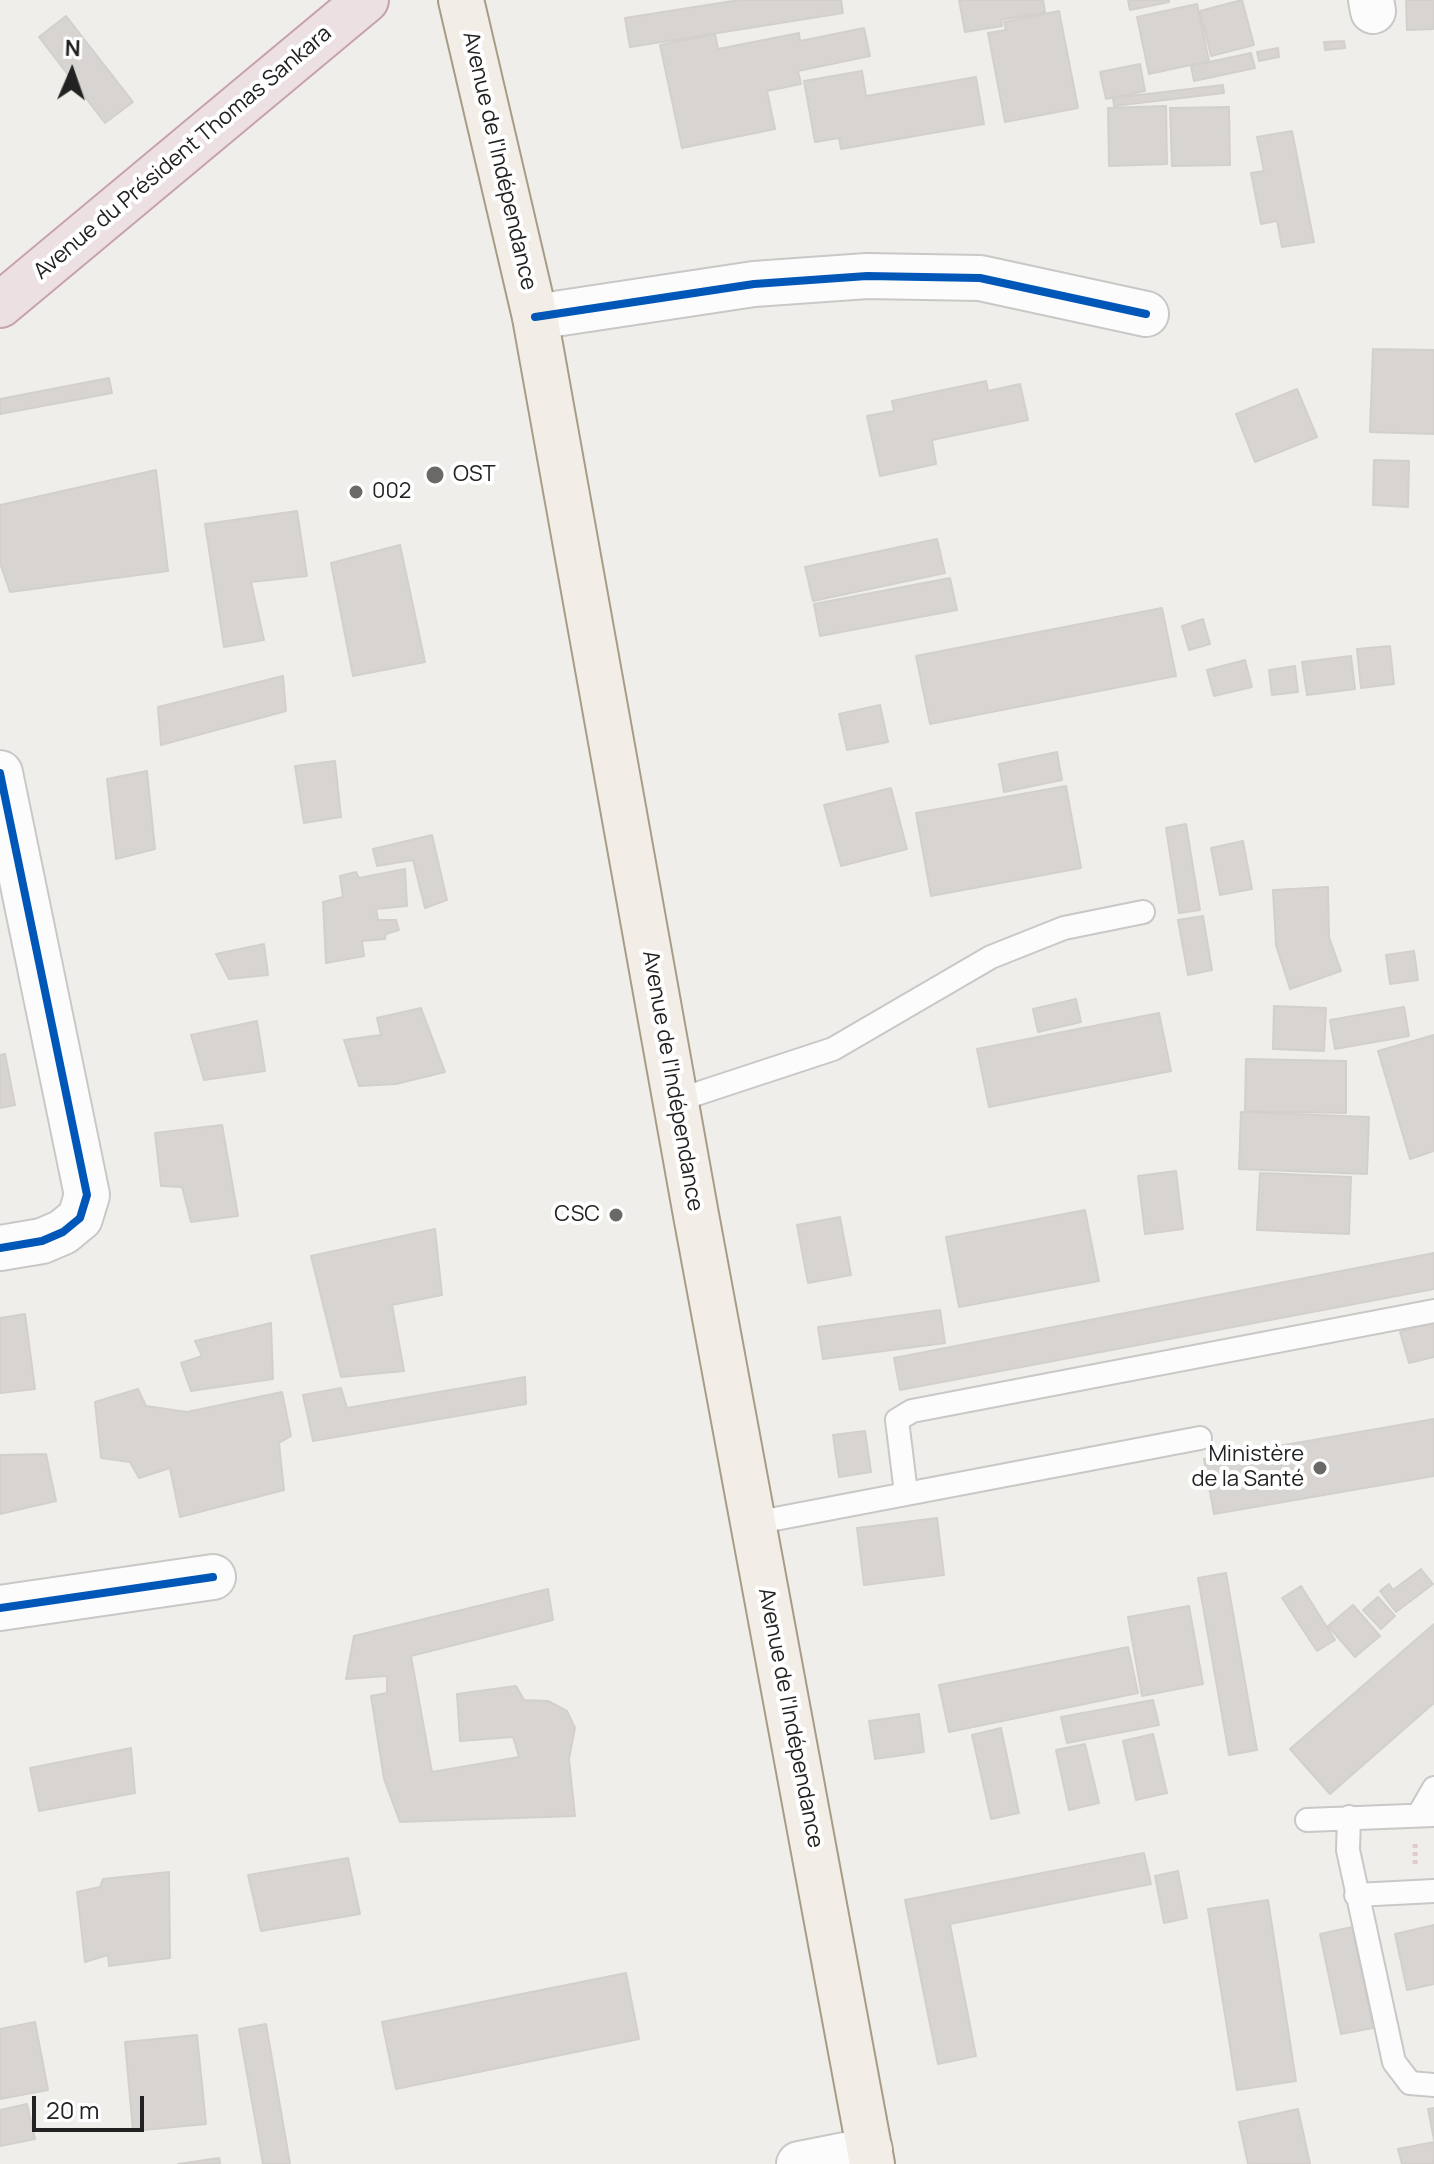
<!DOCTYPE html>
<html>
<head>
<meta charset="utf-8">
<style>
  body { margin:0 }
  #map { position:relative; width:1434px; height:2164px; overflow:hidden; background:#f0eeeb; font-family:Manrope,sans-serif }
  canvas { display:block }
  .north { position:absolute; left:32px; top:32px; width:80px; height:80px; -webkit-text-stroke:6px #fff; paint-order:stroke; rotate:2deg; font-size:22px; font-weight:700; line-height:32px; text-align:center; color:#222 }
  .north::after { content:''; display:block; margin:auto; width:28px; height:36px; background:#222; clip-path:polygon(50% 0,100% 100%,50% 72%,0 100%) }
  .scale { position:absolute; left:32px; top:2096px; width:112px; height:36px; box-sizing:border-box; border:4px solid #222; border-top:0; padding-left:10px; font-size:24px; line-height:28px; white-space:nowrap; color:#222; -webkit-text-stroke:6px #fff; paint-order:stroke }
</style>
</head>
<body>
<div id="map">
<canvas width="1434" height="2164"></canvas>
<div class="north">N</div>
<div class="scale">20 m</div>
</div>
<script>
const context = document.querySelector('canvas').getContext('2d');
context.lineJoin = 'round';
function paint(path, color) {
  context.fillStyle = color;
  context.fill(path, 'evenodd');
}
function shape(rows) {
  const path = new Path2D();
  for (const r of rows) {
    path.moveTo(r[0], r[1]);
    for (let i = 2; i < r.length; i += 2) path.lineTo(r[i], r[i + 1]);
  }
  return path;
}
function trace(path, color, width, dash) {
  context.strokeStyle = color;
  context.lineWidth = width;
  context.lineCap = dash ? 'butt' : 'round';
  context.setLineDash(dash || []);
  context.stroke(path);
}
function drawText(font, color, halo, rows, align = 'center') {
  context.font = font + ' Manrope,sans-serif';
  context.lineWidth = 8;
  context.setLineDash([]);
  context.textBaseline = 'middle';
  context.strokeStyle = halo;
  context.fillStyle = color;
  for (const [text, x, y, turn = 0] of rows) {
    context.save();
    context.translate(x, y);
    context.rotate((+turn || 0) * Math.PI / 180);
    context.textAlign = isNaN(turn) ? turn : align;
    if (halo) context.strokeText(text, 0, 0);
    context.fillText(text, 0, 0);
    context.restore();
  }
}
const building = shape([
  [739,0,841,0,843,13,630,47,625,18,739,0],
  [959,0,1043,0,1045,12,1001,20,1002,26,965,32,959,0],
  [1128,0,1169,0,1169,2,1130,10,1128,0],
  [1242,0,1254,45,1211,56,1200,11,1242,0],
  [1406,0,1434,0,1434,29,1407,30,1406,0],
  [1197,4,1209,61,1149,74,1137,17,1197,4],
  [1059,11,1078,108,1005,122,988,33,1006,30,1004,22,1059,11],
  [66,16,133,102,105,123,39,37,66,16],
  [864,28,870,56,798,71,801,84,767,91,775,129,682,148,660,45,715,34,718,49,799,33,800,41,864,28],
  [1344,41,1345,48,1325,50,1324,42,1344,41],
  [1278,48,1279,57,1259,61,1257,52,1278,48],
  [1251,53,1255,68,1194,81,1191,66,1251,53],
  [1140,64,1145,91,1106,99,1100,72,1140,64],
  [862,71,866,96,976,77,984,124,841,149,839,138,815,142,804,81,862,71],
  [1223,85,1224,93,1114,106,1113,98,1223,85],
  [1166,106,1167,164,1109,166,1108,108,1166,106],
  [1229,107,1230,165,1172,166,1170,108,1229,107],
  [1292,131,1314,242,1282,247,1277,221,1261,224,1251,173,1264,171,1257,137,1292,131],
  [1373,349,1434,350,1434,434,1370,432,1373,349],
  [109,378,112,393,0,414,0,399,109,378],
  [986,381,988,391,1020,384,1028,420,932,440,936,464,880,476,867,416,894,411,892,401,986,381],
  [1297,389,1317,437,1255,462,1236,414,1297,389],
  [1374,460,1409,461,1408,507,1373,505,1374,460],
  [156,470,168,571,10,592,0,563,0,505,156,470],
  [297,511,307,576,251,582,264,640,224,647,205,524,297,511],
  [937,539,945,573,813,601,805,567,937,539],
  [400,545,425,662,353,676,331,563,400,545],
  [950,578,957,610,820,636,814,604,950,578],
  [1162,608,1176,676,930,724,916,656,1162,608],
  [1203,619,1210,644,1189,650,1182,626,1203,619],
  [1390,646,1394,684,1361,688,1357,649,1390,646],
  [1351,656,1355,689,1307,695,1302,662,1351,656],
  [1245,660,1252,687,1214,696,1207,670,1245,660],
  [1295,666,1298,692,1272,695,1269,670,1295,666],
  [283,676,286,711,161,745,158,707,283,676],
  [880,705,888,742,847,750,839,714,880,705],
  [1057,752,1062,780,1004,792,999,764,1057,752],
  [335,761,341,817,304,823,295,766,335,761],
  [147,771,155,849,116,859,107,779,147,771],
  [1066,786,1081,868,931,896,916,813,1066,786],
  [891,788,907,849,841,866,824,805,891,788],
  [1186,824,1200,910,1179,913,1166,828,1186,824],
  [432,835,447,900,425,908,413,860,377,866,373,849,432,835],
  [1243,841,1252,889,1220,895,1211,848,1243,841],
  [405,869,407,906,376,909,378,920,396,920,399,930,386,934,385,939,362,941,364,956,326,963,323,902,343,897,340,876,356,872,359,878,405,869],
  [1328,887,1329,937,1341,971,1290,989,1276,945,1273,890,1328,887],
  [1203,916,1212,970,1188,975,1178,920,1203,916],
  [264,944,268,975,229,979,216,954,264,944],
  [1414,951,1418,980,1390,984,1386,955,1414,951],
  [1076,999,1081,1022,1038,1032,1033,1009,1076,999],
  [1274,1006,1326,1008,1324,1051,1273,1049,1274,1006],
  [1404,1007,1409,1036,1335,1049,1330,1020,1404,1007],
  [421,1008,445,1072,396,1084,359,1086,344,1040,381,1035,377,1018,421,1008],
  [1159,1013,1171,1071,989,1107,977,1049,1159,1013],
  [257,1021,265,1071,204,1080,191,1035,257,1021],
  [1434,1035,1434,1151,1410,1159,1378,1051,1434,1035],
  [5,1054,15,1105,0,1108,0,1055,5,1054],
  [1246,1059,1346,1061,1346,1113,1245,1111,1246,1059],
  [1241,1112,1369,1117,1367,1174,1239,1169,1241,1112],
  [222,1125,238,1216,191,1222,182,1187,161,1186,155,1133,222,1125],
  [1176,1171,1183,1229,1145,1234,1138,1176,1176,1171],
  [1260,1173,1351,1177,1349,1234,1257,1230,1260,1173],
  [1085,1210,1099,1281,959,1307,946,1237,1085,1210],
  [840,1217,851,1275,808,1283,797,1225,840,1217],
  [435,1229,442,1295,392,1305,404,1371,341,1377,311,1256,435,1229],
  [1434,1253,1434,1289,900,1390,894,1358,1434,1253],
  [940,1310,945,1343,823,1359,818,1327,940,1310],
  [25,1314,35,1389,0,1393,0,1318,25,1314],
  [1434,1322,1434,1357,1409,1363,1400,1332,1434,1322],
  [271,1323,273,1379,191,1391,181,1363,202,1356,195,1341,271,1323],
  [525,1377,526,1404,313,1441,303,1395,341,1388,347,1408,525,1377],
  [138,1389,146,1406,187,1412,282,1392,291,1436,279,1443,284,1490,180,1517,170,1468,139,1478,130,1462,101,1458,95,1402,138,1389],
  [1434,1419,1434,1476,1214,1514,1204,1459,1434,1419],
  [865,1431,871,1472,839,1477,833,1435,865,1431],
  [46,1454,56,1501,0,1514,0,1455,46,1454],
  [937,1518,944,1575,864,1585,857,1528,937,1518],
  [1421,1569,1433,1584,1396,1612,1380,1591,1389,1584,1393,1590,1421,1569],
  [1226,1573,1257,1750,1229,1755,1198,1578,1226,1573],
  [1301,1586,1335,1640,1317,1651,1282,1598,1301,1586],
  [548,1589,553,1620,411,1656,432,1772,519,1757,513,1737,460,1741,457,1694,516,1686,524,1700,548,1701,567,1711,575,1728,569,1759,575,1816,400,1822,384,1779,371,1696,387,1693,387,1676,346,1679,354,1636,548,1589],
  [1378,1597,1395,1616,1381,1629,1363,1610,1378,1597],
  [1353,1605,1380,1636,1355,1657,1328,1626,1353,1605],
  [1189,1606,1203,1684,1142,1696,1128,1617,1189,1606],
  [1434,1624,1434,1703,1330,1794,1290,1749,1434,1624],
  [1128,1647,1138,1693,949,1732,939,1685,1128,1647],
  [1153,1700,1159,1725,1067,1743,1061,1717,1153,1700],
  [919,1714,924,1752,875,1759,869,1721,919,1714],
  [1001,1728,1019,1813,991,1819,972,1735,1001,1728],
  [1153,1734,1167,1793,1136,1800,1123,1741,1153,1734],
  [1085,1744,1099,1803,1069,1810,1056,1750,1085,1744],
  [131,1748,135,1793,39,1811,30,1768,131,1748],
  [1144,1853,1151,1884,950,1924,976,2056,938,2064,905,1900,1144,1853],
  [348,1858,360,1914,261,1931,248,1875,348,1858],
  [1178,1871,1187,1918,1164,1923,1155,1876,1178,1871],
  [169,1872,170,1958,109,1966,108,1955,85,1962,77,1892,100,1887,103,1879,169,1872],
  [1268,1900,1296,2081,1237,2090,1208,1909,1268,1900],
  [1434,1925,1434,1984,1407,1990,1395,1934,1434,1925],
  [1352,1927,1373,2028,1341,2034,1320,1934,1352,1927],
  [626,1973,639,2039,396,2089,382,2022,626,1973],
  [35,2022,48,2090,0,2099,0,2029,35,2022],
  [266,2024,290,2164,263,2164,239,2029,266,2024],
  [197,2035,206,2124,133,2131,125,2042,197,2035],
  [27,2104,35,2139,0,2146,0,2110,27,2104],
  [1434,2108,1434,2140,1428,2109,1434,2108],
  [1298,2109,1310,2164,1248,2164,1239,2122,1298,2109],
  [1434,2142,1434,2164,1402,2164,1398,2149,1434,2142],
  [219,2158,220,2164,178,2164,219,2158]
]);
const path = shape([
  [1415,1864,1415,1842]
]);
const lane = shape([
  [675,1101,833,1049,991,957,1064,928,1143,912],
  [906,1493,897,1420,912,1411,1434,1311],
  [754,1523,1200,1438],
  [1419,1814,1434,1788],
  [1349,1817,1348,1850,1394,2062,1410,2083,1434,2085],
  [1307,1820,1434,1815],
  [1356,1895,1434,1891]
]);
const street = shape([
  [1371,0,1373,11],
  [535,317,754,284,867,276,980,278,1146,314],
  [0,773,87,1195,80,1218,63,1232,42,1241,0,1248],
  [0,1608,213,1577],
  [799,2164,870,2150]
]);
const primary = shape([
  [461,0,535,317,696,1215,872,2164]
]);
const highway = shape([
  [0,305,366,0]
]);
const cycleway = shape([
  [535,317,754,284,867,276,980,278,1146,314],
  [0,773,87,1195,80,1218,63,1232,42,1241,0,1248],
  [0,1608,213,1577]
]);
const markers = [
  [435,475,10,"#6a6968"],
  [356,492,8,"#6a6968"],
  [616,1215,8,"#6a6968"],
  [1320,1468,8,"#6a6968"]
];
const streetNames = [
  ["Avenue du Président Thomas Sankara",183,153,-40],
  ["Avenue de l'Indépendance",499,161,77],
  ["Avenue de l'Indépendance",672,1081,80],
  ["Avenue de l'Indépendance",790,1718,79]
];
const poiNames = [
  ["OST",453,475],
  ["002",372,492],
  ["CSC",600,1215,"right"],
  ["Ministère",1304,1455,"right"],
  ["de la Santé",1304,1480,"right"]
];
paint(building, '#d7d4d2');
trace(building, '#d3d0cc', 2);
trace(lane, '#c9c8c7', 26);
trace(street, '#c9c8c7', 48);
trace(primary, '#a79c86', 48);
trace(highway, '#c5a2ac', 48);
trace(path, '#dccecd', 5, [4, 4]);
trace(lane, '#fdfcfc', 22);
trace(street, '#fdfcfc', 44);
trace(primary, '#f3ede7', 44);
trace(highway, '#ece0e2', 44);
trace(cycleway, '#0057b8', 8);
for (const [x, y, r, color] of markers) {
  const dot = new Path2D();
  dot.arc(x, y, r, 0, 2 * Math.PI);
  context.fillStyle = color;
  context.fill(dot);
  trace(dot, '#fff', 3);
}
drawText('22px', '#222', '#fff', streetNames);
drawText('22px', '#222', '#fff', poiNames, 'left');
</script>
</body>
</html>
